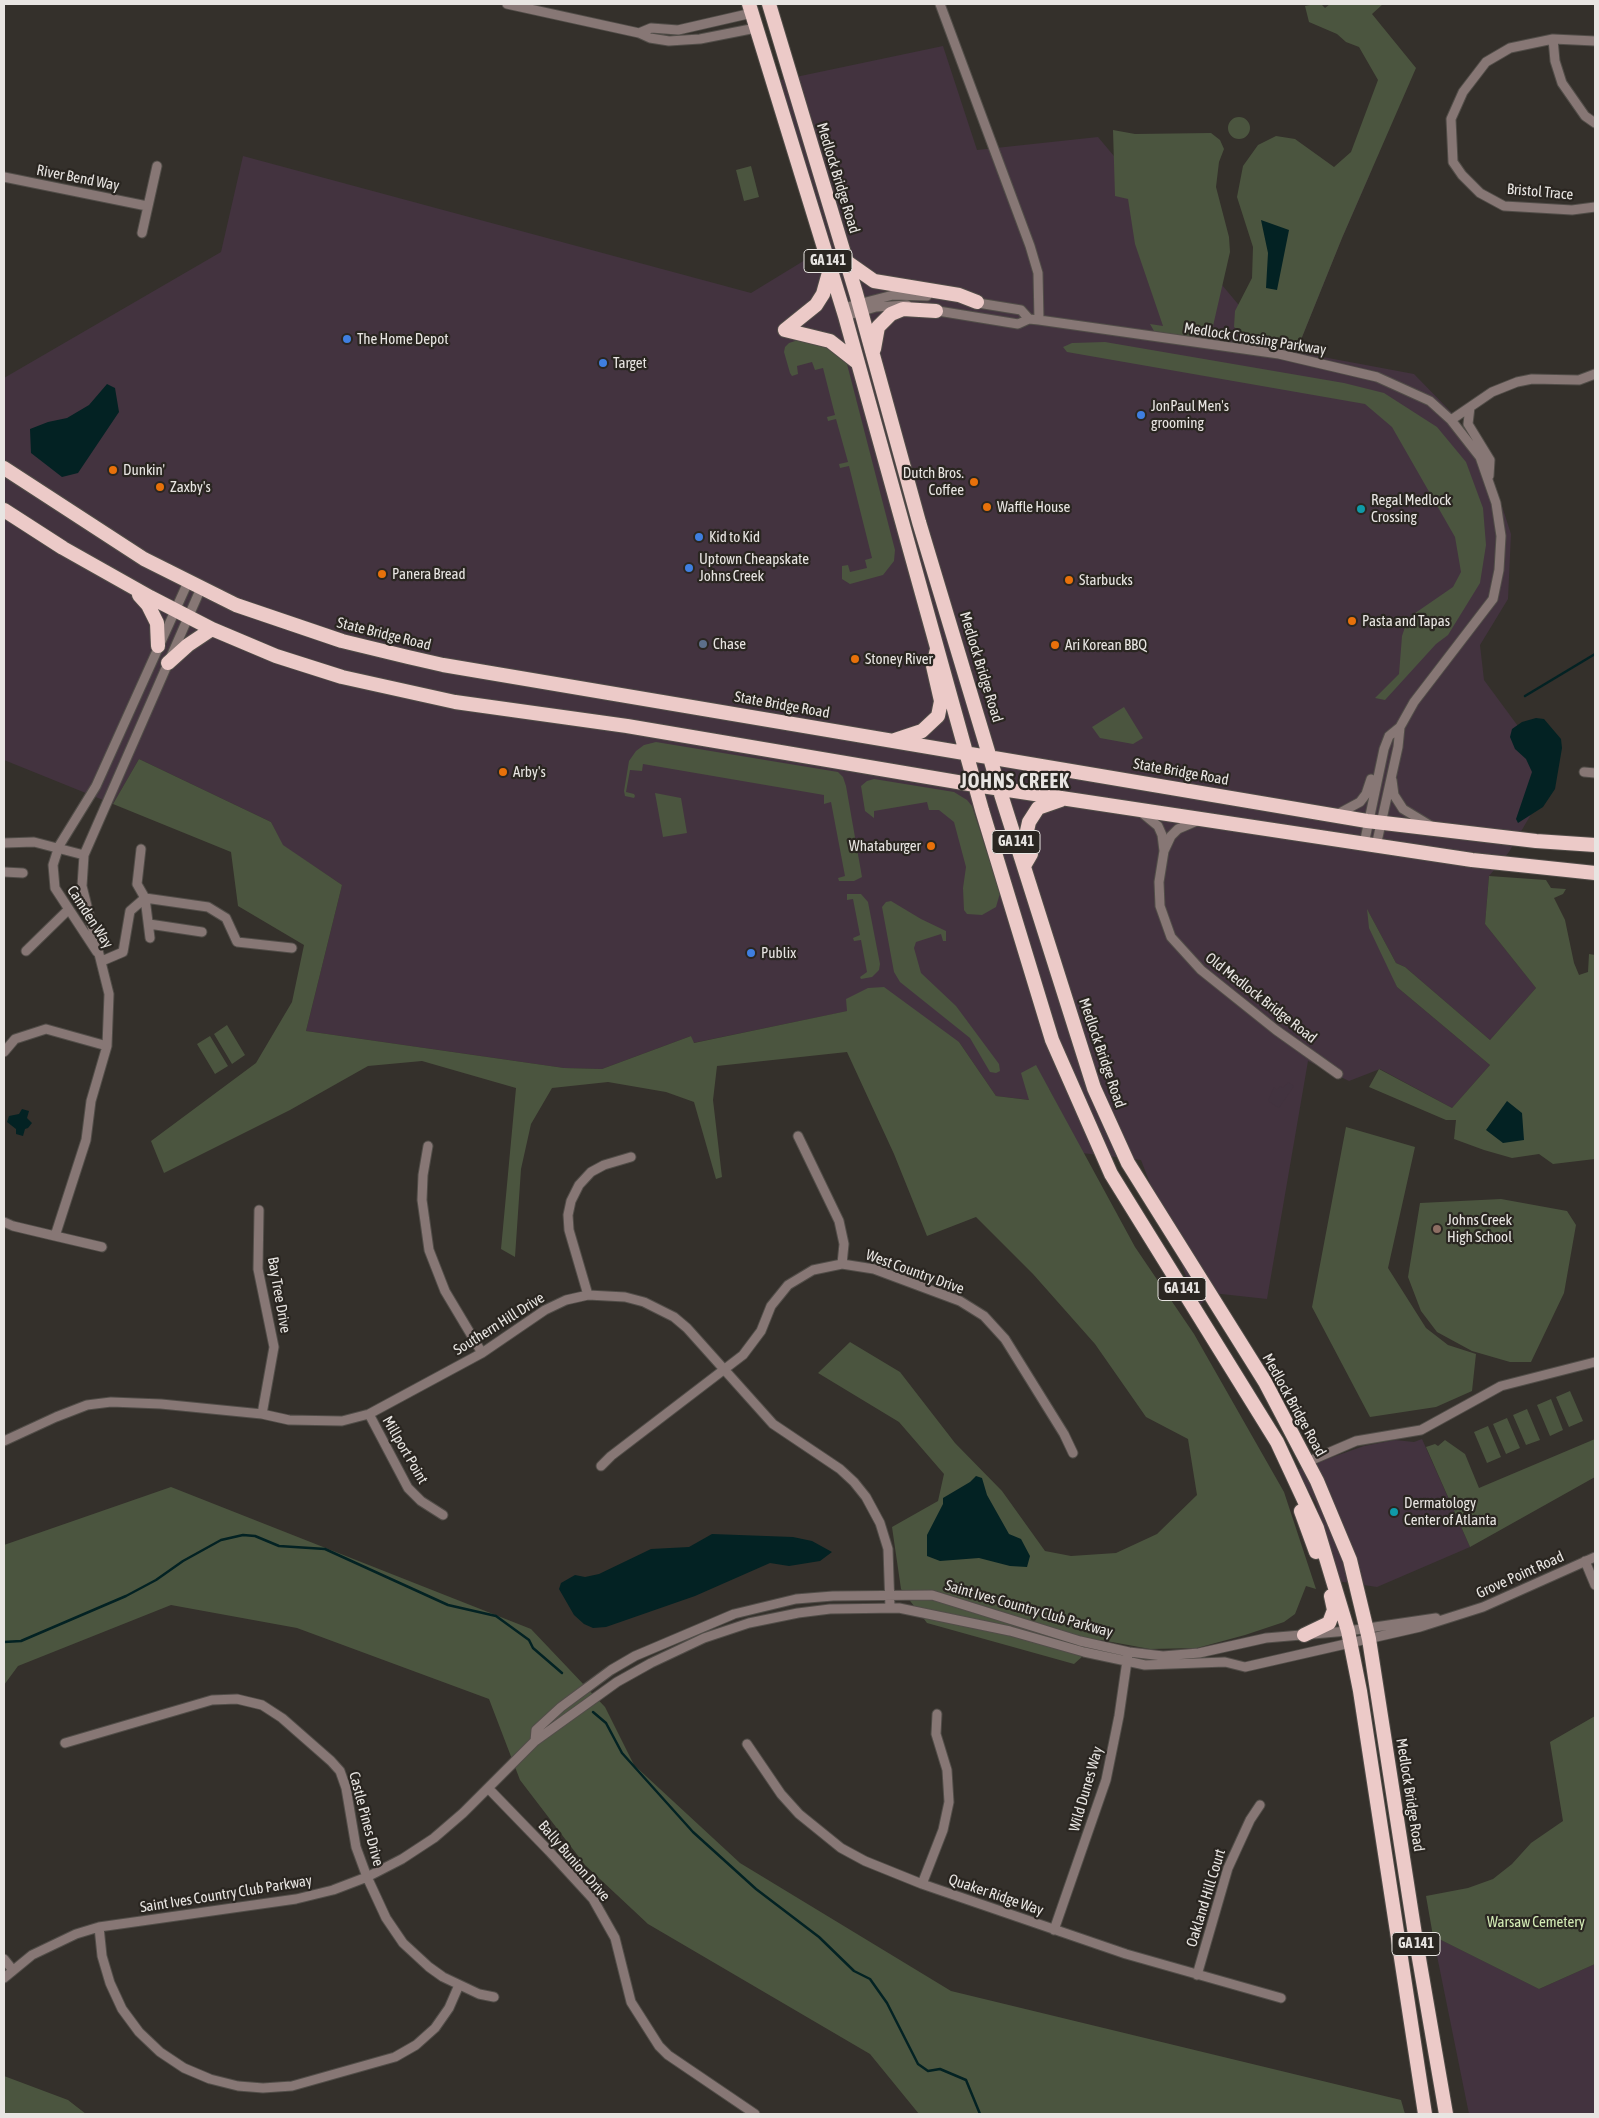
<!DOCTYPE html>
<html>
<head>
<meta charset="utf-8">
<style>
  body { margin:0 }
  #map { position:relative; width:1599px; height:2118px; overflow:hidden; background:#34302b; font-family:"Asap Condensed",sans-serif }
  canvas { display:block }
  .frame { position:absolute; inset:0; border:5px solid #e8e5e2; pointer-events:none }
</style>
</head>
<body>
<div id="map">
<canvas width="1599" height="2118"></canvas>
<div class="frame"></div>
</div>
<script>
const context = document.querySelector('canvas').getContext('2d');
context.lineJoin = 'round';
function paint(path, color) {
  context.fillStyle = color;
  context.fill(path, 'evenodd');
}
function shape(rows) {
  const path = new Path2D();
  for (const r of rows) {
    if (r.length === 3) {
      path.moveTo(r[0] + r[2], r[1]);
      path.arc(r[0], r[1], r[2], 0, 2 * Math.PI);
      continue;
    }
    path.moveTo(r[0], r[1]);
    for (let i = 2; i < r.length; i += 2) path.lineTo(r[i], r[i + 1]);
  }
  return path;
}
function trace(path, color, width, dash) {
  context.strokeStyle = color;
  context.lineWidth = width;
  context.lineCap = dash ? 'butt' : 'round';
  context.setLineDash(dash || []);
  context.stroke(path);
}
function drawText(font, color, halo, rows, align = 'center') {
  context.font = font + ' "Asap Condensed",sans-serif';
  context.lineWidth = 4.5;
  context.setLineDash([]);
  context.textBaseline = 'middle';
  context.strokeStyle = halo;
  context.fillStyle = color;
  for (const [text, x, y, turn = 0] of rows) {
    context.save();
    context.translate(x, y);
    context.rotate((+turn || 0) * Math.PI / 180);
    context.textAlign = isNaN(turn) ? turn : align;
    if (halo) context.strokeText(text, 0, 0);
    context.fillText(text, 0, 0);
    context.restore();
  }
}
const commercial = shape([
  [943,46,977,150,1098,137,1279,353,1373,167,1342,238,1296,352,1414,374,1453,414,1486,457,1511,534,1508,599,1480,645,1484,680,1554,775,1509,852,1489,876,1485,924,1536,988,1490,1040,1405,967,1396,963,1368,911,1397,987,1490,1065,1452,1108,1380,1069,1349,1081,1308,1061,1267,1299,1212,1293,1198,1307,1141,1160,1082,1153,1049,1089,1030,1100,996,1096,959,1042,848,1011,693,1043,691,1036,602,1069,564,1068,306,1031,342,885,282,845,271,822,139,759,113,804,4,760,4,378,221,252,243,156,751,293,828,246,772,82],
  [1422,1439,1470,1547,1377,1587,1337,1581,1316,1503,1296,1470,1364,1446,1395,1440,1414,1442],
  [1433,1936,1539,1989,1595,1964,1595,2114,1469,2114]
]);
const industrial = shape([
  [1288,1082,1294,1086,1279,1108,1268,1101,1274,1087,1277,1090,1280,1086,1283,1088]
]);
const green = shape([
  [1315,4,1321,4,1325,8,1330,4,1383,4,1372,14,1416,68,1342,238,1296,352,1245,335,1234,327,1235,311,1252,278,1253,247,1237,197,1243,166,1258,145,1276,136,1295,139,1334,167,1351,152,1378,80,1359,47,1346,42,1337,34,1309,22,1305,6],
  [1239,128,11],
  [1113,130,1135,134,1211,133,1220,140,1224,149,1219,162,1216,187,1229,237,1230,252,1213,326,1207,335,1195,338,1154,331,1150,324,1163,326,1135,244,1128,199,1115,196],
  [751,166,759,197,744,201,736,170],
  [798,340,831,345,847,364,895,550,894,561,883,575,850,584,842,579,842,566,848,565,850,572,867,568,865,560,872,558,849,466,840,468,839,464,848,462,836,419,828,421,827,417,835,415,823,368,815,370,812,362,797,366,798,374,792,376,790,373,784,352,785,347,789,343],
  [1105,342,1344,383,1384,393,1437,427,1466,462,1483,508,1486,545,1480,583,1448,635,1436,644,1385,700,1375,698,1399,674,1402,636,1408,618,1453,587,1461,572,1455,537,1392,427,1365,404,1067,352,1063,347,1072,343],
  [1124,707,1143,738,1133,744,1100,738,1092,727],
  [656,742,838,772,843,777,846,786,862,877,854,881,839,881,838,878,845,876,831,802,824,804,824,795,643,764,642,771,630,770,626,792,634,794,635,796,634,798,625,796,624,791,629,761,636,751,644,745],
  [139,759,271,822,283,845,342,885,306,1031,564,1068,602,1069,691,1036,694,1043,847,1011,846,999,868,988,884,987,959,1042,996,1096,1029,1100,1021,1073,1036,1065,1135,1247,1194,1334,1284,1492,1316,1589,1306,1586,1295,1614,1284,1622,1245,1635,1197,1648,1150,1649,1101,1640,1074,1664,927,1623,901,1589,892,1527,938,1501,944,1474,899,1422,818,1373,850,1342,900,1372,955,1443,1002,1491,1045,1551,1071,1556,1116,1553,1157,1534,1197,1495,1188,1439,1146,1417,1095,1344,1033,1274,976,1217,927,1236,894,1154,847,1052,717,1066,713,1100,722,1177,716,1179,694,1102,666,1092,608,1082,552,1088,531,1124,521,1169,515,1257,501,1249,516,1088,422,1061,368,1066,290,1110,164,1173,151,1141,256,1063,292,1002,304,945,238,906,231,852,113,804],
  [874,779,954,792,967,800,972,806,1000,893,996,907,982,915,967,914,964,910,963,888,966,867,954,822,939,810,929,810,927,802,874,811,874,818,865,811,861,786,867,781],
  [655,793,681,798,687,833,663,837],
  [1489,876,1546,880,1551,888,1566,889,1563,894,1554,898,1565,920,1574,963,1579,975,1588,972,1589,954,1595,955,1595,1159,1553,1164,1539,1154,1512,1158,1484,1150,1454,1139,1456,1120,1446,1120,1369,1087,1379,1069,1452,1108,1490,1065,1397,987,1369,928,1367,909,1396,963,1405,967,1490,1040,1536,988,1485,924],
  [847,894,861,894,868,902,880,964,879,970,872,977,861,979,860,977,867,972,861,940,854,941,853,938,860,935,853,899,847,900],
  [891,901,921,919,946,931,946,941,943,941,941,934,916,942,914,948,921,973,956,1006,999,1064,1000,1071,996,1073,990,1072,970,1038,900,982,894,972,882,907,886,902],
  [227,1025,245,1055,232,1064,214,1034],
  [210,1036,228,1066,215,1074,197,1044],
  [1346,1127,1415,1147,1388,1268,1426,1328,1448,1345,1476,1354,1472,1391,1436,1407,1370,1417,1312,1307],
  [1501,1199,1567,1211,1576,1225,1564,1293,1531,1362,1510,1362,1472,1351,1437,1332,1421,1311,1408,1277,1420,1203],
  [1570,1391,1583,1421,1569,1427,1556,1397],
  [1551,1399,1563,1430,1550,1436,1537,1405],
  [1527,1409,1540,1440,1526,1445,1513,1415],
  [1507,1418,1520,1448,1506,1454,1493,1424],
  [1488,1426,1501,1457,1487,1463,1474,1432],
  [1595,1439,1595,1477,1470,1547,1426,1447,1435,1444,1438,1446,1445,1440,1465,1454,1479,1488],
  [171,1487,531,1629,605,1707,634,1765,740,1863,951,1991,1401,2100,1405,2114,919,2114,870,2054,648,1924,585,1865,520,1780,489,1699,297,1628,171,1605,18,1666,4,1685,4,1545],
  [1595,1716,1595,1964,1539,1989,1433,1936,1426,1896,1468,1888,1493,1879,1512,1864,1531,1843,1563,1821,1550,1742],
  [4,2076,68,2100,86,2114,4,2114]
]);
const water = shape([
  [1261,220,1289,230,1277,290,1266,288,1268,253],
  [107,384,115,388,119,412,78,473,62,477,31,453,30,429,48,422,67,418,89,405],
  [1536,718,1544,719,1561,739,1562,748,1555,789,1543,807,1518,823,1516,819,1532,772,1526,759,1515,749,1510,737,1512,729,1522,722],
  [1507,1101,1522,1113,1524,1140,1503,1143,1486,1130],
  [22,1109,29,1111,27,1118,32,1123,28,1128,25,1129,23,1136,16,1134,16,1129,7,1122,9,1116,19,1114],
  [976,1476,982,1478,987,1495,1009,1534,1021,1539,1030,1556,1027,1567,1010,1566,979,1558,940,1561,927,1556,927,1535,943,1504,943,1498,970,1482],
  [712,1534,793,1537,812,1541,832,1552,820,1561,789,1566,770,1563,695,1596,606,1627,593,1628,584,1624,574,1615,559,1589,561,1583,575,1575,585,1577,599,1574,651,1549,689,1547]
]);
const stream = shape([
  [1525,696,1595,654],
  [4,1642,21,1641,126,1596,156,1580,183,1561,221,1540,243,1535,255,1536,279,1546,325,1549,448,1605,496,1616,529,1640,533,1648,562,1673],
  [593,1712,606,1723,622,1753,693,1832,756,1889,819,1937,854,1971,870,1979,887,2003,918,2064,928,2071,940,2069,966,2080,980,2114]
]);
const minor = shape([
  [507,4,639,33,650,38,669,41,700,39,756,28],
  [940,4,1030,246,1038,273,1039,320],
  [639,33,651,28,678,30,752,13],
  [1553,39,1555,61,1562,83,1585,116,1595,123],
  [1595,41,1553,39,1510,48,1486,62,1463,92,1451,119,1453,162,1462,175,1480,193,1504,206,1572,210,1595,207],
  [4,177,147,206],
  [142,233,157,166],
  [972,302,1021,310,1029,319],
  [843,308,893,295,927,296],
  [932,310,1018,324,1029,319,1039,320,1279,354,1377,377,1430,401,1451,420,1480,457,1496,503,1501,536,1499,570,1493,599,1414,702,1400,727,1398,747,1376,846],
  [845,316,876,307,907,305],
  [1470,407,1468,424,1490,460,1489,476],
  [1451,420,1492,392,1517,382,1532,379,1579,380,1595,374],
  [1584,772,1595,773],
  [1392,780,1394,795,1403,809,1431,826],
  [1141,812,1158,826,1162,835,1164,851,1159,882,1160,906,1171,937,1201,970,1276,1030,1338,1074],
  [1336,815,1360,802,1366,794,1371,779],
  [4,843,34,842,84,855],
  [1364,844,1384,749,1389,736,1400,727],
  [141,849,137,884,145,898,150,938],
  [1164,851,1171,836,1178,829,1199,820],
  [4,872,23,873],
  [149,924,202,932],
  [26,951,68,910],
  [97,952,55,888,53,865,59,846,96,786,188,582],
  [102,961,123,952,130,911,145,898,208,907,226,918,237,942,292,948],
  [4,1052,15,1039,46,1029,107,1046,109,994,82,886,84,855,201,588],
  [798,1136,839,1221,844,1244,842,1264],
  [428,1146,423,1175,422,1200,429,1250,445,1291,482,1353],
  [259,1210,258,1269,274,1347,262,1414],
  [4,1222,13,1226,55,1236,86,1140,91,1101,107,1046],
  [55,1236,102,1247],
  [588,1295,569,1230,568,1215,571,1201,579,1185,591,1172,604,1165,631,1157],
  [369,1414,408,1488,421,1501,443,1515],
  [4,1441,56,1417,87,1405,111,1402,161,1404,262,1414,289,1420,342,1421,369,1414,482,1353,545,1310,566,1300,588,1295,625,1297,644,1302,674,1317,687,1328,773,1424,840,1469,854,1482,866,1497,880,1523,888,1549,890,1608],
  [1307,1462,1356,1441,1421,1430,1501,1386,1595,1362],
  [601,1466,611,1456,743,1355,761,1331,771,1306,788,1285,813,1270,842,1264,874,1269,960,1301,984,1316,1005,1339,1064,1434,1073,1453],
  [1585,1561,1595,1585],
  [535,1741,536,1730,561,1707,611,1670,635,1656,734,1614,796,1599,833,1596,932,1595,1080,1641,1129,1652,1163,1656,1199,1653,1266,1638,1348,1631,1436,1618],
  [65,1743,212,1700,237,1699,262,1705,282,1718,331,1761,340,1771,346,1788,356,1847,367,1877,386,1918,403,1943,429,1967,443,1977,479,1994,494,1997],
  [747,1744,781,1794,799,1814,841,1848,865,1861,922,1884,1126,1954,1281,1998],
  [488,1788,549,1851,593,1899,615,1938,631,2002,659,2046,668,2055,755,2114],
  [922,1884,943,1830,949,1802,947,1770,936,1734,937,1714],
  [99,1927,102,1956,110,1983,122,2009,139,2032,160,2052,184,2068,210,2079,238,2086,263,2088,292,2086,395,2057,416,2045,435,2028,449,2008,459,1985],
  [1054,1930,1106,1780,1119,1716,1128,1654],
  [4,1959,12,1969],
  [1197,1975,1228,1868,1250,1820,1260,1805],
  [4,1978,32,1955,76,1934,99,1927,296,1899,333,1890,367,1877,402,1859,434,1838,463,1813,535,1741,617,1682,651,1663,704,1638,749,1623,798,1613,830,1609,899,1608,1010,1631,1084,1652,1145,1665,1225,1662,1245,1667,1420,1627,1483,1607,1595,1557]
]);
const trunk = shape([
  [749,4,845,316,982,810,1052,1040,1111,1174,1277,1442,1317,1528,1348,1631,1360,1691,1425,2114],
  [769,4,856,293,919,522,999,788,1094,1088,1128,1163,1265,1382,1317,1481,1350,1560,1369,1639,1416,1941,1446,2114],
  [847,262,874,281,959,295,977,302],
  [785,330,830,341,858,363],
  [785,330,816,305,823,294,830,269],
  [874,349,878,327,891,314,903,309,936,311],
  [4,468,144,559,236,605,342,641,408,657,443,665,1367,821,1536,841,1595,845],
  [4,510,63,548,150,597,212,629,276,656,342,677,455,702,627,726,975,785,1472,860,1595,873],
  [139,595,148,605,157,623,158,646],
  [168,663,188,645,212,629],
  [895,740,922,731,938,716,941,701,933,666,937,649],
  [1024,866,1031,854,1027,831,1029,822,1038,808,1061,800],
  [1301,1511,1316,1552],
  [1304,1635,1329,1623,1334,1610,1331,1596]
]);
const markers = [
  [347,339,5,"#3f7fe0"],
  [603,363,5,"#3f7fe0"],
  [1141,415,5,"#3f7fe0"],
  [113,470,5,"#e8710a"],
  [974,482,5,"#e8710a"],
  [160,487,5,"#e8710a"],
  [987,507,5,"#e8710a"],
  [1361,509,5,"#0f9aa8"],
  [699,537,5,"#3f7fe0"],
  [689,568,5,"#3f7fe0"],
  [382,574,5,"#e8710a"],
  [1069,580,5,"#e8710a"],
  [1352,621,5,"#e8710a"],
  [703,644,5,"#5c6f8a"],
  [1055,645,5,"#e8710a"],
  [855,659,5,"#e8710a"],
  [503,772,5,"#e8710a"],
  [931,846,5,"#e8710a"],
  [751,953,5,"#3f7fe0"],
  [1437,1229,5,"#8d6e63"],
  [1394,1512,5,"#0f9aa8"]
];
const shields = [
  [828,261,48],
  [1016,842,48],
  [1182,1289,48],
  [1416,1944,48]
];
const shieldNames = [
  ["GA 141",828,261],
  ["GA 141",1016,842],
  ["GA 141",1182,1289],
  ["GA 141",1416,1944]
];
const streetNames = [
  ["River Bend Way",78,178,11],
  ["Medlock Bridge Road",838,178,73],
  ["Bristol Trace",1540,192,5],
  ["Medlock Crossing Parkway",1255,339,9],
  ["State Bridge Road",384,634,14],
  ["Medlock Bridge Road",981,667,73],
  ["State Bridge Road",782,705,10],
  ["State Bridge Road",1181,772,10],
  ["Camden Way",90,917,57],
  ["Old Medlock Bridge Road",1261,998,38],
  ["Medlock Bridge Road",1102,1053,71],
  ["West Country Drive",915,1272,20],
  ["Bay Tree Drive",279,1295,80],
  ["Southern Hill Drive",499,1324,-32],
  ["Medlock Bridge Road",1294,1405,61],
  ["Millport Point",405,1450,60],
  ["Grove Point Road",1520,1575,-24],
  ["Saint Ives Country Club Parkway",1029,1609,16],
  ["Wild Dunes Way",1086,1789,-74],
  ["Medlock Bridge Road",1410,1795,81],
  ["Castle Pines Drive",366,1819,75],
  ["Bally Bunion Drive",574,1861,49],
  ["Saint Ives Country Club Parkway",226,1894,-9],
  ["Quaker Ridge Way",996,1895,19],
  ["Oakland Hill Court",1206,1898,-73]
];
const poiNames = [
  ["The Home Depot",357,339],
  ["Target",613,363],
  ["JonPaul Men's",1151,406],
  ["grooming",1151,423],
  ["Dunkin'",123,470],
  ["Dutch Bros.",964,473,"right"],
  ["Coffee",964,490,"right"],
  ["Zaxby's",170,487],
  ["Regal Medlock",1371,500],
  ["Crossing",1371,517],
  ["Waffle House",997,507],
  ["Kid to Kid",709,537],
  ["Uptown Cheapskate",699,559],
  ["Johns Creek",699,576],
  ["Panera Bread",392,574],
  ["Starbucks",1079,580],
  ["Pasta and Tapas",1362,621],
  ["Chase",713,644],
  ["Ari Korean BBQ",1065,645],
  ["Stoney River",865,659],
  ["Arby's",513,772],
  ["Whataburger",921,846,"right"],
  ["Publix",761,953],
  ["Johns Creek",1447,1220],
  ["High School",1447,1237],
  ["Dermatology",1404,1503],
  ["Center of Atlanta",1404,1520]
];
const parkNames = [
  ["Warsaw Cemetery",1536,1922]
];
const districtNames = [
  ["JOHNS CREEK",1015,782]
];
paint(commercial, '#43333f');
paint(industrial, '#42333f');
paint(green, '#4b553f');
paint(water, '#032223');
trace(stream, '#032223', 2.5);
trace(minor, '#514d48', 11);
trace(trunk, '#514d48', 16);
trace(minor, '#877775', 9);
trace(trunk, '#eccac8', 14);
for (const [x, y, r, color] of markers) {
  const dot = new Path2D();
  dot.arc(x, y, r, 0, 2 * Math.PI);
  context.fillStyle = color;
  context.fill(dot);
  trace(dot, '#2a2621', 2);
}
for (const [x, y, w] of shields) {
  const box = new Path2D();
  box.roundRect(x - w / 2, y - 11.5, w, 23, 4);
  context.fillStyle = '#2a2621';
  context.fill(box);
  trace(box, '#e8e5e2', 1);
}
drawText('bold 14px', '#e8e5e2', null, shieldNames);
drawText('15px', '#e8e5e2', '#2a2621', streetNames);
drawText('15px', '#e8e5e2', '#2a2621', poiNames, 'left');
drawText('15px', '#d4ecb6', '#2a2621', parkNames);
context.letterSpacing = '1px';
drawText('bold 20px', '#e8e5e2', '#2a2621', districtNames);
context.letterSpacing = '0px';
</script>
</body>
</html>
